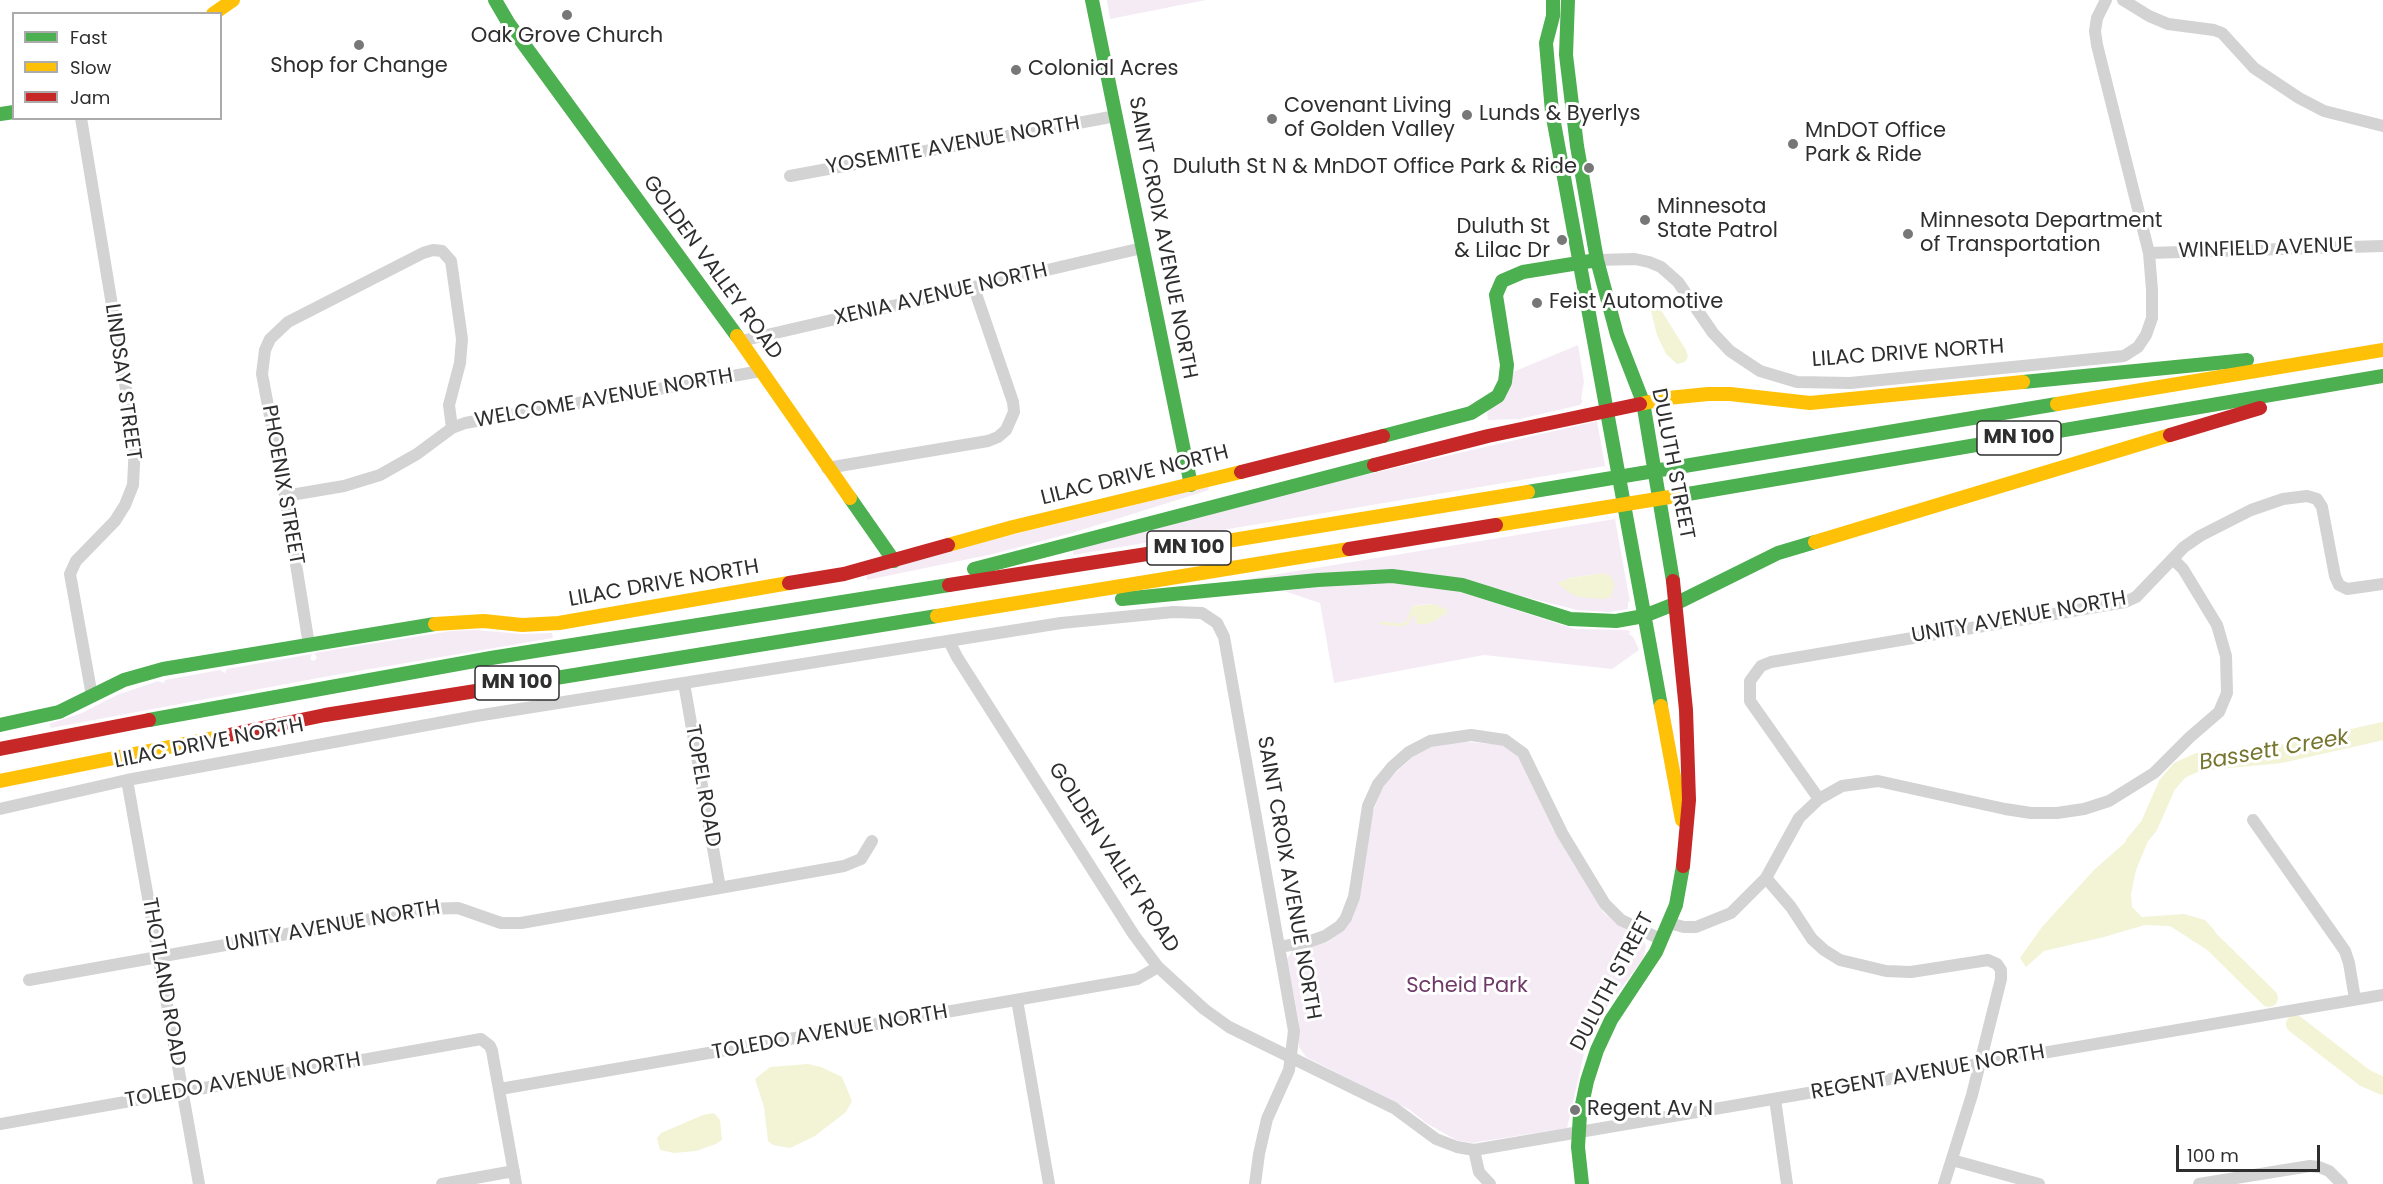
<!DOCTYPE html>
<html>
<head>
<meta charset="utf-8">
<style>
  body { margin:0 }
  #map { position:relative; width:2383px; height:1184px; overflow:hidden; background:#fff; font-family:Poppins,sans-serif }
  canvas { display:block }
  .legend { position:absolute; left:12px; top:12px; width:210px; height:108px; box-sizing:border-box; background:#fff; border:2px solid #ababab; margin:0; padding:8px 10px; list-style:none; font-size:18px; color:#2e2e2e }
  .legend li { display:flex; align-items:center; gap:12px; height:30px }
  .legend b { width:30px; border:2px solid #ababab }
  .scale { position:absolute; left:2176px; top:1145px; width:144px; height:27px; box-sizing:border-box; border:3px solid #2e2e2e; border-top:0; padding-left:8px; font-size:18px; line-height:21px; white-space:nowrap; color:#2e2e2e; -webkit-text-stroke:4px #fff; paint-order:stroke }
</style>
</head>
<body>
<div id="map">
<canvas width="2383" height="1184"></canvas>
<ul class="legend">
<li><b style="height:8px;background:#4caf50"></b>Fast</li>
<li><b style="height:8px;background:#ffc107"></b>Slow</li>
<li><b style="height:8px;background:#c62828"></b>Jam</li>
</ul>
<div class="scale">100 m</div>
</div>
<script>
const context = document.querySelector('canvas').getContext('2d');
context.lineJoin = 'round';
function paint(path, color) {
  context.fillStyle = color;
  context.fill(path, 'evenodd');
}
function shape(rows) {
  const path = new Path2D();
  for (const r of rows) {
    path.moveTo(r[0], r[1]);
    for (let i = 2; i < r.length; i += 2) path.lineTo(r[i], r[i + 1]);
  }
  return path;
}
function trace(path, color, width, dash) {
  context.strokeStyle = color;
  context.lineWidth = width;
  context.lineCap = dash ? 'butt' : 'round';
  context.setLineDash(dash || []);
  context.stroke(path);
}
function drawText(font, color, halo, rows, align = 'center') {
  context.font = font + ' Poppins,sans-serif';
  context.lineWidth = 6;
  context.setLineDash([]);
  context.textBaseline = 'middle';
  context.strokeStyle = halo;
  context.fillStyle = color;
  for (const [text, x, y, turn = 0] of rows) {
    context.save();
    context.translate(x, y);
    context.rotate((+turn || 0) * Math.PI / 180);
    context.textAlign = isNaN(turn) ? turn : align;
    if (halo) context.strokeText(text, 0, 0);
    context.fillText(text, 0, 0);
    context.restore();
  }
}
const green = shape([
  [1107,0,1206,0,1110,19],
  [1578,345,1584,382,1581,399,1583,401,1580,405,1520,419,1488,420,1487,413,1513,372],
  [1597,421,1605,466,1073,555,1073,549,1283,494],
  [1208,487,1209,490,1072,533,993,554,867,580,866,575,970,545],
  [1615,519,1630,602,1628,602,1628,609,1609,612,1577,610,1482,586,1248,579],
  [1603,573,1611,581,1557,583,1570,578],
  [1366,581,1439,585,1575,629,1627,630,1630,631,1629,634,1634,638,1639,650,1612,669,1484,655,1334,683,1320,603,1284,591],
  [1434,604,1447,613,1433,622,1415,616,1412,611,1412,607,1417,605],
  [476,630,522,634,552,633,553,638,329,676,51,728,49,724,82,713,117,695,158,681,164,683,165,680,220,670,225,673,227,669,312,654,310,659,314,661,317,658,314,653,451,631],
  [1457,741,1503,745,1516,755,1522,762,1552,827,1603,912,1623,928,1643,939,1646,946,1643,959,1604,1011,1584,1054,1567,1128,1472,1143,1456,1140,1426,1123,1410,1110,1306,1057,1299,1047,1299,1022,1287,959,1292,951,1297,949,1328,942,1346,928,1353,918,1361,886,1372,815,1381,790,1391,777,1417,753,1433,745]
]);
const water = shape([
  [1653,301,1656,302,1686,350,1688,357,1685,362,1677,364,1666,354,1657,335,1650,307],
  [1603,573,1610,576,1615,584,1611,597,1603,599,1580,597,1571,594,1557,583,1570,578],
  [1434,604,1448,610,1447,613,1433,622,1425,624,1416,624,1415,616,1411,617,1409,614,1412,606],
  [2146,824,2153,829,2136,870,2131,894,2132,907,2142,917,2184,914,2205,920,2215,931,2219,946,2206,949,2170,926,2145,925,2104,937,2044,951,2026,967,2020,958,2042,927,2094,870],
  [808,1064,821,1067,842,1077,852,1101,846,1112,815,1136,790,1148,773,1145,768,1141,764,1107,755,1079,770,1067],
  [714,1113,720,1120,722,1140,716,1144,696,1151,674,1153,660,1150,657,1138,661,1133,703,1115]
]);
const stream = shape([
  [1381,623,1400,625,1407,623,1410,616]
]);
const river = shape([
  [2134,844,2149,826,2167,785,2180,770,2198,762,2281,754,2383,731],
  [2197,933,2208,938,2269,998],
  [2295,1024,2365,1078,2383,1086]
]);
const street = shape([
  [2123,0,2149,16,2168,24,2214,30,2222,33,2254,68,2299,98,2324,111,2383,126],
  [81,118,135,444,133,485,125,505,115,521,76,561,70,574,92,696],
  [790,176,1116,116],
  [2149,253,2383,246],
  [1597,260,1635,259,1649,262,1661,267,1678,282,1713,333,1730,351,1760,371,1797,382,1850,383,2124,356,2138,347,2146,335,2152,318,2152,290,2149,253,2097,45,2095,31,2097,18,2106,0],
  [741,341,1142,248],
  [827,468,988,441,998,437,1006,430,1014,412,1013,402,974,288],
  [285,496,344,486,380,475,417,454,452,428,465,423,761,371],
  [949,641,957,657,1134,935,1158,967,1204,1009,1229,1027,1394,1108,1436,1139,1457,1147,1474,1150,1479,1172,1490,1184],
  [309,645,285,496,262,374,265,350,270,339,288,322,423,253,433,250,442,251,451,261,462,339,460,363,449,405,452,428],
  [684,683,720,888],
  [127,780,199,1184],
  [1819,799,1750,701,1750,681,1761,666,1771,662,2125,602,2136,597,2184,547,2200,536,2251,510,2283,499,2307,496,2317,499,2322,507,2335,576,2339,585,2347,589,2383,584],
  [0,809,127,780,476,716,1061,623,1173,612,1202,613,1217,623,1224,637,1294,1031,1289,1070,1267,1119,1259,1154,1255,1184],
  [2253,820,2345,951,2349,963,2355,999],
  [1766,878,1791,907,1812,939,1824,950,1840,960,1886,971,1911,972,1988,960,1997,964,2001,970,2001,979,1972,1095,1944,1184],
  [1669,923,1684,927,1696,927,1731,913,1766,878,1799,818,1819,799,1842,786,1878,781,2005,809,2031,813,2057,813,2084,809,2109,801,2154,773,2190,737,2219,712,2227,693,2226,656,2217,625,2183,569,2173,559],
  [1279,947,1308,942,1325,936,1340,926,1346,918,1354,897,1368,806,1378,784,1392,767,1409,752,1430,741,1471,735,1505,740,1523,753,1562,833,1605,904,1621,920,1662,940],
  [29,980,427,909,458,908,501,923,521,923,844,866,861,859,872,841],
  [1017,1000,1049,1184],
  [500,1089,1137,979,1158,967],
  [1775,1099,1787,1184],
  [0,1124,481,1039,490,1046,492,1051,516,1184],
  [1474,1150,2383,995],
  [1952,1160,2039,1184],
  [442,1184,514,1171],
  [2199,1184,2310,1166,2319,1167,2329,1171,2342,1184]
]);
const fast = shape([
  [495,0,509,24,737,336],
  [1092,0,1191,485],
  [1553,0,1553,16,1546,43,1552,112,1661,706],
  [1568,0,1566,55,1577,146,1597,260,1617,335,1643,402,1673,581],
  [0,114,14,112],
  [2023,382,2247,360],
  [1383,436,1471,413,1498,396,1505,382,1507,365,1496,295,1502,281,1523,272,1597,260],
  [1528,492,2057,404],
  [1682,495,2383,376],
  [850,498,894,561],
  [974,569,1374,465],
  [1122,599,1318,580,1392,576,1462,585,1570,619,1616,621,1644,616,1677,603,1778,553,1815,542],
  [482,690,937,616],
  [149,720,491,658,949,585],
  [0,725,59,712,124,680,163,669,435,624],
  [1582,1184,1578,1147,1580,1114,1587,1081,1597,1050,1611,1020,1656,952,1676,905,1683,866]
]);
const slow = shape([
  [213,14,233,0],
  [737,336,850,498],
  [1640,404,1668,398,1708,394,1730,394,1810,403,2023,382],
  [2057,404,2383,350],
  [1496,525,1682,495],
  [1815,542,2170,435],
  [948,545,1013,527,1241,472],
  [1147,554,1528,492],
  [937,616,1349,549],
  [435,624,484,621,522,625,559,623,789,583],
  [1661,706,1682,820],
  [0,781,224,736]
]);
const jam = shape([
  [2170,435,2260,408],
  [1374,465,1488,436,1640,404],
  [1241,472,1383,436],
  [1349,549,1496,525],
  [1673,581,1686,710,1689,800,1683,866],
  [789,583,844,574,948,545],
  [949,585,1147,554],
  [224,736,325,715,482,690],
  [0,749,149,720]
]);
const markers = [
  [567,15,6,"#777"],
  [359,45,6,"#777"],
  [1016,70,6,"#777"],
  [1467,115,6,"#777"],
  [1272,119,6,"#777"],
  [1793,144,6,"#777"],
  [1589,168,6,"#777"],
  [1645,220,6,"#777"],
  [1908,234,6,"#777"],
  [1562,240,6,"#777"],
  [1537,303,6,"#777"],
  [1575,1110,6,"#777"]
];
const shields = [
  [2019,438,84],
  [1189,548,84],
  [517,683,84]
];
const shieldNames = [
  ["MN 100",2019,438],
  ["MN 100",1189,548],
  ["MN 100",517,683]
];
const poiNames = [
  ["Oak Grove Church",567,37,"center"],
  ["Shop for Change",359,67,"center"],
  ["Colonial Acres",1028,70],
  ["Covenant Living",1284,107],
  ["of Golden Valley",1284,131],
  ["Lunds & Byerlys",1479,115],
  ["MnDOT Office",1805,132],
  ["Park & Ride",1805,156],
  ["Duluth St N & MnDOT Office Park & Ride",1577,168,"right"],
  ["Minnesota",1657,208],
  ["State Patrol",1657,232],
  ["Minnesota Department",1920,222],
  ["of Transportation",1920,246],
  ["Duluth St",1550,228,"right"],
  ["& Lilac Dr",1550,252,"right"],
  ["Feist Automotive",1549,303],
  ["Regent Av N",1587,1110]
];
const streetNames = [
  ["YOSEMITE AVENUE NORTH",953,146,-10],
  ["SAINT CROIX AVENUE NORTH",1162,238,79],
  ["WINFIELD AVENUE",2266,249,-2],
  ["GOLDEN VALLEY ROAD",712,268,54],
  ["XENIA AVENUE NORTH",941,295,-13],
  ["LILAC DRIVE NORTH",1908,354,-4],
  ["LINDSAY STREET",122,382,82],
  ["WELCOME AVENUE NORTH",604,399,-10],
  ["DULUTH STREET",1672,464,79],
  ["LILAC DRIVE NORTH",1135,476,-14],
  ["PHOENIX STREET",282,485,80],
  ["LILAC DRIVE NORTH",664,584,-10],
  ["UNITY AVENUE NORTH",2019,618,-10],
  ["LILAC DRIVE NORTH",209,744,-11],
  ["TOPEL ROAD",702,786,80],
  ["GOLDEN VALLEY ROAD",1113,858,57],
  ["SAINT CROIX AVENUE NORTH",1288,878,80],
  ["UNITY AVENUE NORTH",333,927,-10],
  ["THOTLAND ROAD",163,982,80],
  ["DULUTH STREET",1613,982,-62],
  ["TOLEDO AVENUE NORTH",830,1033,-10],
  ["REGENT AVENUE NORTH",1928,1073,-10],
  ["TOLEDO AVENUE NORTH",243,1081,-10]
];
const parkNames = [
  ["Scheid Park",1467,987]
];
const waterNames = [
  ["Bassett Creek",2274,751,-10]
];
paint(green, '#f5ebf5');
paint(water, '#f3f3d6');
trace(stream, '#f3f3d6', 3);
trace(river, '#f3f3d6', 18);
trace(street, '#d3d3d3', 12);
trace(fast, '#4caf50', 14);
trace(slow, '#ffc107', 14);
trace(jam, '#c62828', 14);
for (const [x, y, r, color] of markers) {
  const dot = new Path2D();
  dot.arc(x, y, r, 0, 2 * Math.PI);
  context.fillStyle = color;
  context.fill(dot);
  trace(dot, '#fff', 2);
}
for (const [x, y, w] of shields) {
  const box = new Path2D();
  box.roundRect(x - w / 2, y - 17, w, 34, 4.5);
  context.fillStyle = '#fff';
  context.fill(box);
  trace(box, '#2e2e2e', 1.5);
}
drawText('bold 20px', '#2e2e2e', null, shieldNames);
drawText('21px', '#2e2e2e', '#fff', poiNames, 'left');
drawText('21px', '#2e2e2e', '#fff', streetNames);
drawText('21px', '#6e3867', '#fff', parkNames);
drawText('italic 22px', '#76752d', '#fff', waterNames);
</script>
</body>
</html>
